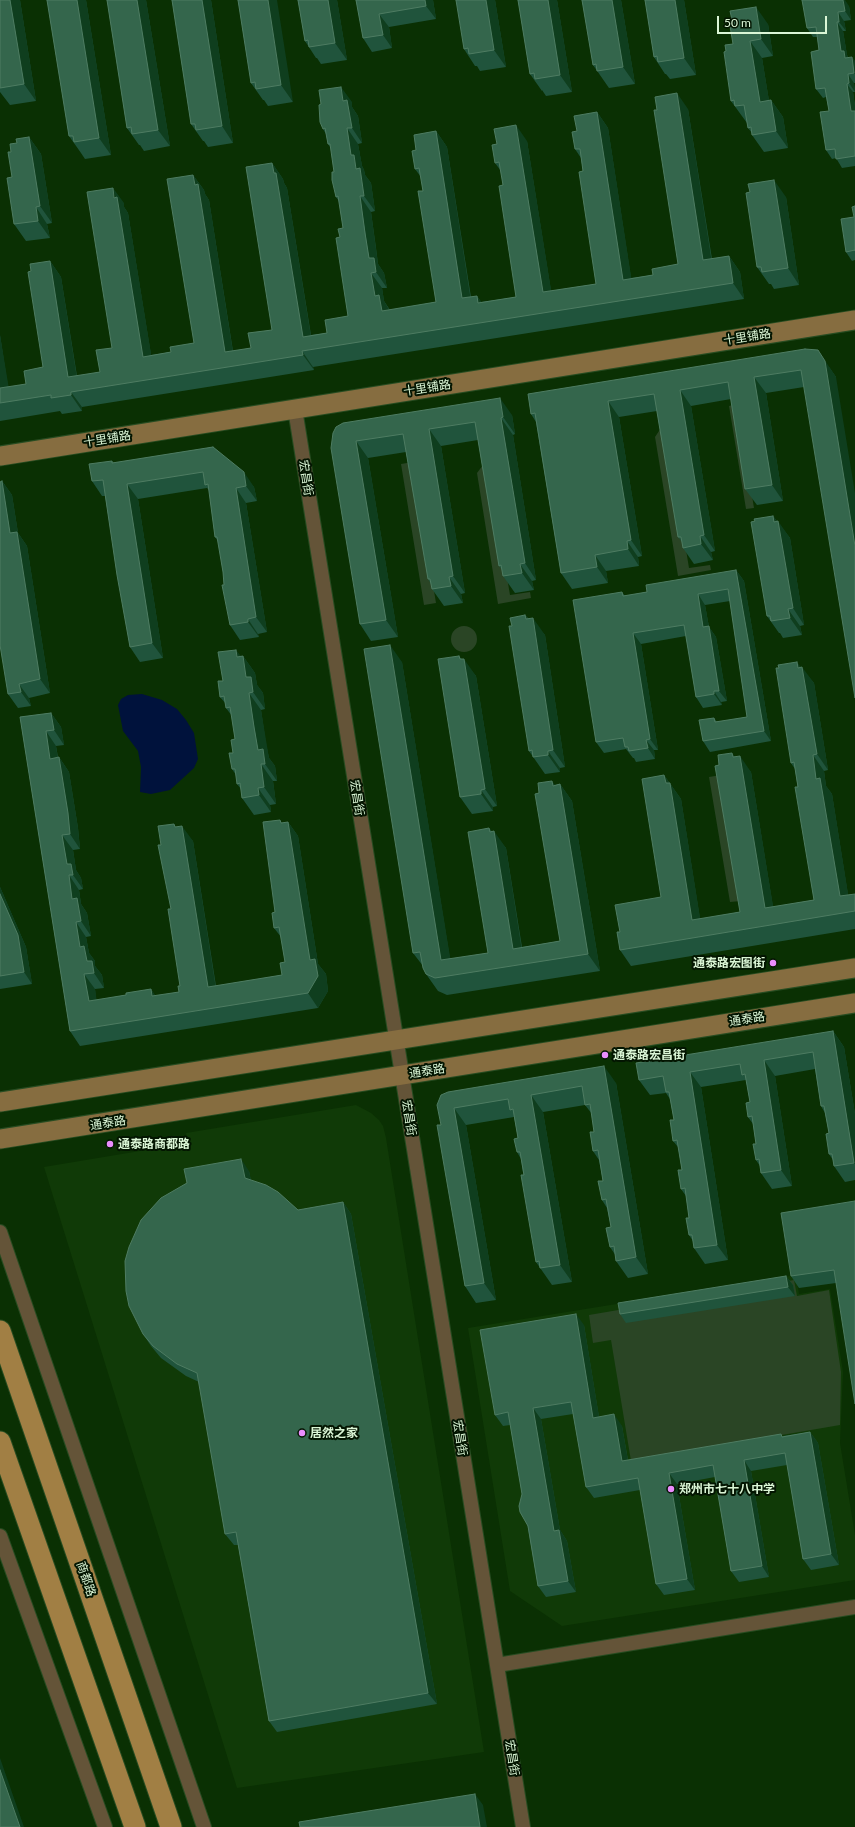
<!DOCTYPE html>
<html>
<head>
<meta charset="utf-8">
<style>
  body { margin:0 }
  #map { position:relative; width:855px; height:1827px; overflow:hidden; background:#0a3003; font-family:Lato,sans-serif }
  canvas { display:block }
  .scale { position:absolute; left:717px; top:16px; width:110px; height:18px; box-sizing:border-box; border:2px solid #dbf6d6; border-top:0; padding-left:5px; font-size:12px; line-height:14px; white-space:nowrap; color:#dbf6d6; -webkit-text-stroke:3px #031501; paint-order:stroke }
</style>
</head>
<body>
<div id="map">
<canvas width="855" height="1827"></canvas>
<div class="scale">50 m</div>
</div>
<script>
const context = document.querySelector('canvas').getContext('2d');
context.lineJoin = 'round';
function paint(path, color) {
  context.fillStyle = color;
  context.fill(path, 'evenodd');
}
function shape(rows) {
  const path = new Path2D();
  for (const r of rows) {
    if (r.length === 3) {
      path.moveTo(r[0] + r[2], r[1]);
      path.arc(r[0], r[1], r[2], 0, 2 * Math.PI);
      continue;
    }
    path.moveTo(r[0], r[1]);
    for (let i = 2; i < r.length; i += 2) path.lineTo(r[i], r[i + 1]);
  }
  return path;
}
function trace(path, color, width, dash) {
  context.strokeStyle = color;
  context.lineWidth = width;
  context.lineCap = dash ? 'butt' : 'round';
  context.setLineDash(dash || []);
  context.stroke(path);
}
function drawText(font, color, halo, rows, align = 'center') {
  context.font = font + ' Lato,"Noto Sans SC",sans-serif';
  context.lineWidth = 4;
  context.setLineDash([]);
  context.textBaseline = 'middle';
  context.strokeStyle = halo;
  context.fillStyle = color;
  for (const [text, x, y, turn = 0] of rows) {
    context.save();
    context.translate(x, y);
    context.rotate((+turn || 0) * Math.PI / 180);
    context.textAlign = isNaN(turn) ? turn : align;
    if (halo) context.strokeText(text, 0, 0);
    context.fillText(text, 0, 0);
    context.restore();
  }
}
const built = shape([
  [356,1105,371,1113,379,1120,383,1126,386,1138,484,1752,237,1788,44,1167,188,1143,186,1133],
  [796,1275,799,1294,830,1289,843,1372,840,1443,855,1535,855,1580,562,1626,510,1591,468,1328]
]);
const green = shape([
  [737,404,754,508,746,509,729,406],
  [666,427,689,568,710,565,711,570,678,576,655,437,661,428],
  [413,462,436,603,424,605,401,464],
  [488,464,510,595,530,592,531,598,498,604,477,473,483,465],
  [464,639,13],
  [721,775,741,901,730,902,709,777],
  [794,1280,797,1296,829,1290,841,1372,840,1425,631,1461,611,1340,593,1343,589,1315]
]);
const water = shape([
  [142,694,162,700,177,709,186,720,194,733,198,759,194,768,170,790,151,794,140,792,141,767,138,751,123,731,118,705,121,699,128,695]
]);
const street = shape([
  [295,409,523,1827],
  [0,1232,204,1827],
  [0,1536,105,1827],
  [497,1665,855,1607]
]);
const secondary = shape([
  [0,456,855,320],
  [0,1102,855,968],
  [0,1139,855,1003]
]);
const primary = shape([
  [0,1331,171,1827],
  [0,1442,135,1827]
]);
const wall = shape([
  [0,0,20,0,36,101,10,105,0,92],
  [47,0,86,0,111,155,85,159,81,153,69,136],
  [107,0,146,0,170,146,144,151,140,145,139,145,127,128],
  [172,0,211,0,233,143,208,147,204,141,203,141,191,124],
  [238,0,293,102,268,106,264,100,263,100,251,83],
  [298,0,337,0,347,60,321,64,317,58,316,58,305,41],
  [356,0,433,0,436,19,389,27,392,48,372,52,363,38],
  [495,0,506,67,480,71,477,66,475,66,464,49],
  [518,0,557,0,572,92,546,96,542,90,542,91,530,74],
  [582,0,621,0,635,84,609,88,593,65],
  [645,0,684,0,696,75,670,79,666,74,665,74,654,57],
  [849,6,851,20,844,21,846,31,843,31,847,55,848,57,855,61,855,83,854,83,855,92,853,92,855,106,855,166,842,168,836,158,832,159,826,150,829,111,826,97,823,98,816,89,819,50,817,37,813,37,807,28],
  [768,24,773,56,762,58,769,101,771,100,783,117,788,148,764,152,752,135,752,133,748,128,747,123,731,101,726,51],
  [352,102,352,107,358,116,362,143,358,144,362,166,364,170,365,175,371,183,375,211,371,212,376,248,378,264,384,273,387,288,382,288,384,301,390,310,436,302,423,191,421,177,415,169,416,150,436,131,447,147,471,297,477,296,481,302,516,297,503,185,501,171,495,163,527,141,551,291,596,284,583,171,581,158,575,149,577,131,597,112,608,128,631,278,653,275,678,264,688,109,712,259,729,256,740,272,744,299,313,367,314,370,82,407,82,411,62,414,60,411,0,421,0,335,8,387,26,384,43,367,31,271,50,261,61,277,77,376,100,372,112,348,124,203,124,207,128,213,151,355,171,352,194,343,193,175,204,190,205,194,209,200,233,351,251,348,272,330,272,163,283,179,284,183,287,188,311,335,327,333,348,316,340,237,343,228,339,201,336,197,334,172,331,148,328,144,326,134,323,129],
  [29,137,41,154,52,223,47,224,50,238,26,241,14,224,11,152,17,143],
  [786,197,799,285,774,289,771,284,769,284,757,267],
  [855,206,855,260,852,261,846,252,854,217],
  [829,367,836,377,804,387,766,393,783,501,757,505,745,489,731,399,691,406,715,551,711,552,713,560,694,564,683,548,682,542,678,537,657,411,619,417,642,556,638,557,639,566,606,571,608,583,572,589,561,573,536,422,531,414,528,394],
  [512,415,515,434,513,435,536,580,532,581,534,590,515,593,503,576,502,570,499,566,478,440,441,446,465,593,461,594,463,603,444,606,432,589,431,584,428,579,406,452,368,458,398,637,371,641,360,624,333,433],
  [213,447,254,487,257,501,246,503,267,632,258,634,259,637,240,640,230,625,223,572,218,541,215,537,209,490,207,488,138,499,163,658,140,662,130,647,105,496,102,496,92,481,112,461,114,463],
  [2,481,12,495,18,533,27,546,50,693,29,698,31,706,18,708,8,694],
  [773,516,790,538,804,625,800,626,802,635,783,638,780,633,779,633,767,616],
  [736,570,744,581,771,741,710,752,703,741,714,718,717,722,747,717,730,601,705,605,709,627,716,637,727,701,721,702,722,705,703,708,696,697,686,636,641,644,658,750,654,750,655,759,636,762,634,758,633,758,626,749,604,753,596,742,622,592,625,596,647,592],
  [525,615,545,635,565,767,560,768,560,772,545,774,529,751],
  [241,656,243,656,255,673,257,685,263,693,265,709,261,710,266,744,269,758,275,766,277,781,273,781,276,804,270,805,271,812,254,815,242,798,241,789,237,784,236,775,232,769,233,753,235,739,232,716,226,708,226,704,220,697],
  [459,656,476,676,497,806,493,807,493,811,472,814,460,797],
  [402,662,450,959,488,953,489,828,506,848,522,947,560,941,539,793,555,785,560,784,572,801,600,971,447,995,438,991,426,974,423,966,413,953],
  [801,668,814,683,828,770,824,771,826,786,832,794,848,895,855,894,855,929,631,966,620,950,620,932,661,897,664,775,681,799,700,919,740,912,719,765,736,757,751,772,773,907,814,900,795,769,791,763],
  [51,713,61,727,64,745,56,746,58,757,59,757,69,772,78,828,80,849,73,850,76,870,81,878,83,889,79,890,81,904,87,913,91,936,86,937,89,953,95,961,95,966,102,975,104,988,95,989,96,1000,126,995,151,989,155,996,179,992,180,986,171,909,161,845,176,827,193,841,216,986,282,975,285,962,281,937,274,928,275,912,282,823,288,822,298,836,318,964,326,974,328,991,318,1008,80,1046,70,1031,20,717],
  [0,887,26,947,32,984,0,989],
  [833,1031,844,1047,855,1114,855,1180,845,1182,834,1166,833,1160,829,1154,829,1133,825,1113,821,1106,815,1069,775,1076,792,1186,772,1189,761,1173,760,1166,756,1160,756,1144,753,1124,748,1117,750,1102,746,1080,701,1087,728,1260,705,1264,694,1248,693,1241,689,1235,689,1218,686,1196,681,1189,682,1170,678,1147,673,1141,674,1120,670,1099,666,1093,650,1095,639,1080],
  [616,1083,648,1274,628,1278,616,1261,616,1256,610,1247,611,1227,607,1208,602,1200,603,1181,599,1160,593,1151,594,1132,592,1114,585,1105,543,1112,572,1282,552,1285,536,1262,521,1159,517,1152,518,1138,514,1117,466,1125,496,1300,476,1303,465,1286,441,1125,441,1095],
  [249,1171,251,1181,298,1210,343,1202,351,1214,437,1704,277,1732,269,1721,238,1545,234,1545,225,1534,199,1382,186,1376,161,1358,151,1346,143,1334],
  [855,1201,836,1283,799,1288,791,1276],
  [786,1276,793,1285,795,1296,626,1323,620,1314],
  [584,1325,599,1417,622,1426,628,1460,783,1436,810,1432,818,1443,839,1565,811,1570,803,1559,787,1465,751,1471,769,1577,739,1582,731,1571,715,1477,677,1484,695,1590,664,1595,656,1584,640,1490,594,1498,586,1487,573,1414,541,1419,560,1530,567,1541,576,1592,546,1597,538,1586,510,1425,503,1426,495,1415]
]);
const shadedWall = shape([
  [10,0,20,0,36,101,24,84],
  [77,0,86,0,111,155,99,138],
  [137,0,146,0,170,146,158,130],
  [202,0,211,0,233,143,222,126],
  [268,0,277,0,293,102,281,85],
  [328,0,337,0,347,60,335,43],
  [425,0,433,0,436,19,426,6],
  [486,0,495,0,506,67,494,50],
  [548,0,557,0,572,92,560,75],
  [612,0,621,0,635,84,623,67],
  [675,0,684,0,696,75,684,58],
  [843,0,845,0,849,6,851,20,845,11],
  [756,7,768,24,773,56,761,39],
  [838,12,844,21,846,31,839,22],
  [379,14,389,27,392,48,383,35],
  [837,22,843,31,847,55,850,60,845,58,841,51],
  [750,41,762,58,772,119,760,102],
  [852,57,855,61,855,74,854,73],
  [848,74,854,83,855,92,849,83],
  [847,84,853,92,855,106,855,117,851,111],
  [341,87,352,102,352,107,358,116,362,143,352,128,343,101],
  [677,93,688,109,714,276,703,260],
  [771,100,783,117,788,148,776,131],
  [597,112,608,128,634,295,623,280],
  [516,125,527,141,554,308,543,292],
  [347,128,358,144,362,166,364,170,365,175,371,183,375,211,364,196,351,155],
  [436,131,447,147,473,314,462,298],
  [29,137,41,154,52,223,40,206],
  [272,163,283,179,284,183,287,188,313,349,303,337],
  [193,175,204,190,205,194,209,200,235,365,225,352],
  [774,180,786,197,799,285,788,268],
  [113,188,124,203,124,207,128,213,154,372,143,357],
  [360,196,371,212,378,264,384,273,387,288,376,272,369,258],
  [36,207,47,224,50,238,38,221],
  [729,256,740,272,744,299,733,283],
  [50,261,61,277,79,391,68,377],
  [371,273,382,288,384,301,390,311,382,311,375,296],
  [477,296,488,311,478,303],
  [0,335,11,401,0,388],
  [818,350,836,377,855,493,855,546],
  [302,351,313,367,314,370,303,355],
  [754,377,766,393,783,501,772,485],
  [680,390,691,406,715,551,704,535],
  [71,392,82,407,82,411,71,395],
  [500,398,512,415,515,434,503,417],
  [608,401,619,417,642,556,631,540],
  [501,418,513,435,536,580,525,563],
  [429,429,441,446,465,593,453,576],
  [356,441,368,458,398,637,386,620],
  [244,472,254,487,257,501,246,486],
  [2,481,12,495,18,533,27,546,50,693,40,679,10,533],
  [127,484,138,499,163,658,152,643],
  [236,488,246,503,267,632,256,617],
  [773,516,779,524,778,521,790,538,804,625,793,608],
  [700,536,711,552,713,560,701,544],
  [627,541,638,557,639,566,628,549],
  [595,555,606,571,608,583,597,567],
  [520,564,532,581,534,590,522,573],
  [736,570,744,581,771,741,764,731],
  [449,577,461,594,463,603,451,586],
  [698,594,705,605,709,627,716,637,727,701,719,691,703,627],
  [788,609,800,626,802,635,790,618],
  [525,615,535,628,533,618,545,635,565,767,553,750],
  [248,619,258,634,259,637,248,622],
  [633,633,641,644,658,750,650,739],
  [390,645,402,662,453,975,441,960],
  [236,650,244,660,243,656,255,673,257,685,263,693,265,709,253,692,237,657],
  [459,656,464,664,464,659,476,676,497,806,485,789],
  [797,662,803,670,802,667,814,683,828,770,817,754],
  [19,684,29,698,31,706,21,692],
  [714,691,721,702,722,705,714,694],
  [249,693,261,710,269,758,275,766,277,781,265,764,258,750],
  [51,713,61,727,64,745,54,730],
  [46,731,56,746,60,773,50,759],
  [646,740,654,750,655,759,648,748],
  [548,751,560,768,560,772,548,755],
  [732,753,742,766,740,756,751,772,776,924,765,908],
  [813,755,824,771,826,786,832,794,851,912,840,896,816,779],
  [59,757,69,772,78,828,80,849,70,834],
  [261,764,273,781,276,804,264,787],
  [664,775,681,799,703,936,692,920],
  [552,781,562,794,560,784,572,801,600,971,588,954],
  [258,788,270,805,271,812,259,795],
  [481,790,493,807,493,811,481,794],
  [280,820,290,833,288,822,298,836,318,964,326,974,328,991,318,1008,308,993,310,960],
  [174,824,184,838,182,826,193,841,218,1002,208,987],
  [489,828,494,836,494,831,506,848,524,964,513,949],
  [62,835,73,850,76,870,81,878,83,889,73,875,67,864],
  [69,875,79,890,81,904,87,913,91,936,81,921,72,899],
  [0,887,26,947,32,984,24,972,0,894],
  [76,922,86,937,89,953,95,961,95,966,102,975,104,988,94,973,87,961,80,947],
  [84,974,95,989,99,1016,89,1001],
  [151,989,161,1004,152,996],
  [833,1031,844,1047,855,1114,855,1164,854,1163],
  [764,1060,775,1076,792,1186,781,1170],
  [604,1066,616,1083,648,1274,636,1257],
  [690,1072,701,1087,728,1260,717,1245],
  [531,1095,543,1112,572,1282,560,1265],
  [454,1108,466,1125,496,1300,484,1283],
  [241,1159,249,1171,253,1190,245,1178],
  [343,1202,351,1214,437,1704,428,1693],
  [786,1276,793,1285,795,1296,788,1287],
  [576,1314,584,1325,601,1429,593,1418],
  [533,1408,541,1419,560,1530,567,1541,576,1592,568,1581,554,1531],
  [614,1414,622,1426,630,1472,622,1461],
  [810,1432,818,1443,839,1565,831,1554],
  [744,1460,751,1471,769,1577,762,1566],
  [669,1473,677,1484,695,1590,687,1579],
  [0,1758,24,1827,20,1827,0,1770],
  [475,1794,483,1805,487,1827,480,1827]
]);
const building = shape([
  [0,0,10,0,24,84,0,88,0,0],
  [47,0,77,0,99,138,74,142,73,136,69,136,47,0],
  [107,0,137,0,158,130,132,134,131,127,127,128,107,0],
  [172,0,202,0,222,126,196,130,195,124,191,124,172,0],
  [238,0,268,0,281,85,256,89,255,82,251,83,238,0],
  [298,0,328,0,335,43,309,47,308,40,305,41,298,0],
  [356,0,425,0,426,6,379,14,383,35,363,38,356,0],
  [456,0,486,0,494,50,469,54,468,48,464,49,456,0],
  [518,0,548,0,560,75,535,79,534,73,530,74,518,0],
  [582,0,612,0,623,67,597,71,596,64,593,65,582,0],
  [645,0,675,0,684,58,658,62,657,56,654,57,645,0],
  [802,0,843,0,845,11,838,12,839,22,837,22,841,51,844,51,845,58,852,57,854,73,848,74,849,83,847,84,851,111,855,111,855,156,836,159,835,149,826,150,820,112,829,111,825,88,816,89,811,52,819,50,816,27,807,28,802,0],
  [756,7,761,39,750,41,760,102,771,100,776,131,752,135,751,127,748,128,744,105,735,106,734,100,731,101,724,52,726,51,725,45,733,44,729,20,732,20,730,11,756,7],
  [341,87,343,101,347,100,352,128,347,128,351,155,354,155,356,169,360,168,364,196,360,196,365,233,369,258,374,258,376,272,371,273,375,296,379,295,382,311,436,302,418,191,423,191,419,168,415,169,412,151,416,150,414,135,436,131,462,298,477,296,478,303,516,297,499,186,503,185,499,162,495,163,492,145,497,144,494,129,516,125,543,292,596,284,579,172,583,171,580,149,575,149,572,132,577,131,574,116,597,112,623,280,653,275,652,269,678,264,654,110,657,110,655,97,677,93,703,260,729,256,733,283,302,351,303,355,71,392,71,395,51,398,51,395,0,403,0,388,26,384,24,371,43,367,28,272,31,271,30,264,50,261,68,377,100,372,96,350,112,348,87,192,113,188,114,198,117,197,143,357,171,352,170,347,194,343,167,179,193,175,195,185,198,184,225,352,251,348,248,333,272,330,246,167,272,163,274,173,276,173,303,337,327,333,325,320,348,316,336,238,340,237,338,229,343,228,338,196,336,197,332,180,332,172,334,172,330,144,328,144,325,128,323,129,320,122,319,105,321,104,319,90,341,87],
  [29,137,40,206,36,207,38,221,14,224,7,178,12,177,8,152,11,152,10,144,17,143,16,139,29,137],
  [774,180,788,268,762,272,761,267,757,267,746,193,750,192,748,184,774,180],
  [855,206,855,251,855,250,846,252,841,219,854,217,852,207,855,206],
  [805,349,818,350,825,361,855,546,855,698,801,370,754,377,772,485,745,489,728,382,680,390,704,535,700,536,701,544,683,548,681,537,678,537,654,394,608,401,631,540,627,541,628,549,595,555,597,567,561,573,535,413,531,414,528,394,805,349],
  [500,398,503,417,501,418,525,563,520,564,522,573,503,576,501,565,499,566,475,422,429,429,453,576,449,577,451,586,432,589,430,579,428,579,403,434,356,441,386,620,360,624,331,448,333,433,336,427,343,423,500,398],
  [213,447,244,472,246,486,236,488,256,617,248,619,248,622,230,625,222,585,224,585,223,572,217,537,215,537,208,484,205,485,203,472,127,484,152,643,130,647,117,575,103,480,92,481,89,464,112,461,112,463,213,447],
  [2,481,10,533,17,532,40,679,19,684,21,692,8,694,0,645,0,482,2,481],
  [773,516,774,522,778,521,793,608,788,609,790,618,771,621,770,616,767,616,751,522,755,521,754,519,773,516],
  [736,570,764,731,703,741,699,720,714,718,715,722,747,717,728,589,698,594,703,627,709,626,719,691,714,691,714,694,696,697,684,625,633,633,650,739,646,740,648,748,629,751,628,747,625,747,623,738,596,742,573,600,622,592,623,596,647,592,646,585,736,570],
  [525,615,526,619,533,618,553,750,548,751,548,755,533,757,532,750,529,751,509,626,512,626,510,618,525,615],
  [390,645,441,960,488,953,468,832,489,828,490,832,494,831,513,949,560,941,535,794,539,793,538,783,552,781,553,786,560,784,588,954,435,978,426,974,423,968,420,952,413,953,364,649,390,645],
  [236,650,237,657,243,656,246,677,251,677,253,692,249,693,254,727,258,750,263,749,265,764,261,764,264,787,258,788,259,795,242,798,240,783,237,784,235,769,232,769,229,753,233,753,231,740,235,739,230,707,226,708,224,696,220,697,218,681,223,681,218,652,236,650],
  [459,656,460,659,464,659,485,789,481,790,481,794,460,797,438,659,459,656],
  [797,662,798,668,802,667,817,754,813,755,816,779,820,778,840,896,855,894,855,911,620,950,617,932,620,932,615,905,661,897,642,779,664,775,666,783,670,783,692,920,740,912,715,766,719,765,718,755,732,753,733,757,740,756,765,908,814,900,795,787,798,787,794,762,791,763,776,668,779,668,778,665,797,662],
  [51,713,54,730,46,731,50,759,59,757,68,813,70,834,62,835,67,864,71,864,73,875,69,875,72,899,77,898,81,921,76,922,80,947,84,946,87,961,92,961,94,973,84,974,89,1001,126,995,126,993,151,989,152,996,179,992,178,986,180,986,168,909,171,909,158,845,161,845,158,826,174,824,175,827,182,826,208,987,282,975,280,963,285,962,279,927,274,928,272,913,275,912,263,822,280,820,281,823,288,822,310,960,315,959,318,976,308,993,70,1031,20,717,51,713],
  [0,894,18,935,24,972,0,976,0,894],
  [833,1031,854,1163,834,1166,832,1154,829,1154,826,1134,829,1133,824,1106,821,1106,813,1052,764,1060,781,1170,761,1173,759,1159,756,1160,753,1144,756,1144,752,1116,748,1117,746,1103,750,1102,745,1074,742,1075,740,1064,690,1072,717,1245,694,1248,692,1235,689,1235,686,1218,689,1218,685,1188,681,1189,678,1170,682,1170,677,1140,673,1141,670,1120,674,1120,669,1092,666,1092,663,1076,639,1080,636,1063,833,1031],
  [604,1066,636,1257,616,1261,614,1246,610,1247,606,1228,611,1227,606,1199,602,1200,598,1181,603,1181,598,1150,593,1151,590,1132,594,1132,590,1104,585,1105,582,1086,531,1095,560,1265,540,1268,539,1261,536,1262,521,1175,524,1175,520,1152,517,1152,514,1139,518,1138,513,1109,510,1110,508,1099,454,1108,484,1283,465,1286,437,1125,441,1125,437,1105,441,1095,448,1092,604,1066],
  [241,1159,245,1178,266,1185,278,1192,298,1210,343,1202,428,1693,269,1721,236,1532,225,1534,197,1373,177,1364,153,1346,143,1334,129,1306,126,1291,125,1261,129,1247,141,1220,161,1198,187,1183,184,1169,241,1159],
  [855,1201,855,1404,834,1270,791,1276,781,1213,855,1201],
  [786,1276,788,1287,620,1314,618,1303,786,1276],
  [576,1314,593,1418,614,1414,622,1461,781,1434,782,1437,810,1432,831,1554,803,1559,785,1453,744,1460,762,1566,731,1571,713,1465,669,1473,687,1579,656,1584,638,1478,586,1487,571,1402,533,1408,554,1531,559,1530,568,1581,538,1586,528,1526,520,1512,519,1506,522,1494,508,1412,495,1415,480,1330,576,1314],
  [0,1770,20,1827,0,1827,0,1770],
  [475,1794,480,1827,300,1827,299,1822,475,1794]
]);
const markers = [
  [773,963,4,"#ea8dfd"],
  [605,1055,4,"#ea8dfd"],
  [110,1144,4,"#ea8dfd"],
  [302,1433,4,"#ea8dfd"],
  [671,1489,4,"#ea8dfd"]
];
const streetNames = [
  ["十里铺路",747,337,-9],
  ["十里铺路",427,388,-9],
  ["十里铺路",107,439,-9],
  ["宏昌街",306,478,81],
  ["宏昌街",357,798,81],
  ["通泰路",747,1019,-9],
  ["通泰路",427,1071,-9],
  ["宏昌街",409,1118,81],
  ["通泰路",108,1123,-9],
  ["宏昌街",460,1438,81],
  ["商都路",86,1579,71],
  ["宏昌街",512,1758,81]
];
const poiNames = [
  ["通泰路宏图街",765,963,"right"],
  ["通泰路宏昌街",613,1055],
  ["通泰路商都路",118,1144],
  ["居然之家",310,1433],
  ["郑州市七十八中学",679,1489]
];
paint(built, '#103a07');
paint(green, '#2a4525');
paint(water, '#00123c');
trace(street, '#274c21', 16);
trace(secondary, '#274c21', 21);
trace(primary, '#274c21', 23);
trace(street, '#645438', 14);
trace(secondary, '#866d40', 19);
trace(primary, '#a17f44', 21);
paint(wall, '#20543c');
paint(shadedWall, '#0f3e1e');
paint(building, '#34664c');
trace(building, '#4e7c62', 1);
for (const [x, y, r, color] of markers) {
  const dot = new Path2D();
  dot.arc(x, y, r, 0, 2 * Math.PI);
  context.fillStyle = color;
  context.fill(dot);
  trace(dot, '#031501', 1.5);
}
drawText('12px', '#dbf6d6', '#031501', streetNames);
drawText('bold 12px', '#dbf6d6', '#031501', poiNames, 'left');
</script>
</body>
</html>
